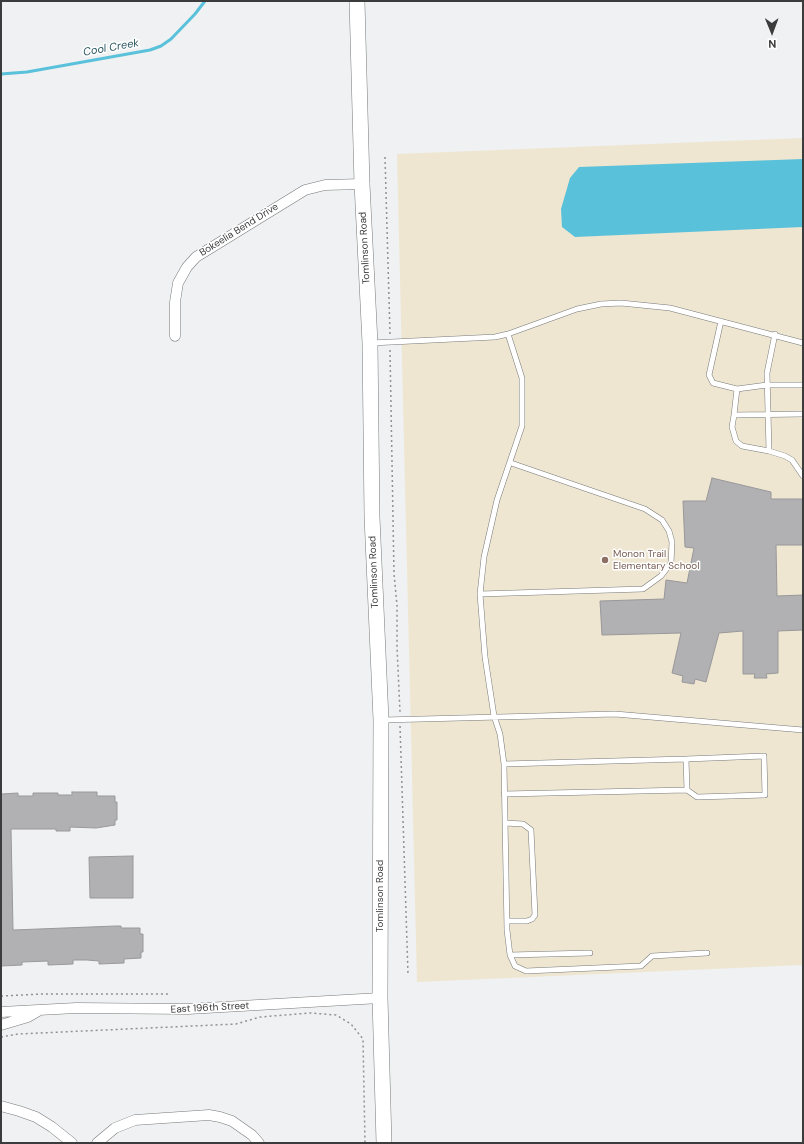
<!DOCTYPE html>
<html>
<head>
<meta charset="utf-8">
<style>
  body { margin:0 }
  #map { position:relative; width:804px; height:1144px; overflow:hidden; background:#eff1f2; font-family:"DM Sans",sans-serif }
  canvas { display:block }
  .frame { position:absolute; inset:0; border:2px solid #3c3c3d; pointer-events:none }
  .north { position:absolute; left:752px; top:12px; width:40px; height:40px; -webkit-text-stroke:3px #fff; paint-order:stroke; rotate:179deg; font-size:11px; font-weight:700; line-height:16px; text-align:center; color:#3c3c3d }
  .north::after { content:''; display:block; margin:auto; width:14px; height:18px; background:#3c3c3d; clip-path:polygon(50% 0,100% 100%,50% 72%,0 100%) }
</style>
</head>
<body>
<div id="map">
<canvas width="804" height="1144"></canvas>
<div class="frame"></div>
<div class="north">N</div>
</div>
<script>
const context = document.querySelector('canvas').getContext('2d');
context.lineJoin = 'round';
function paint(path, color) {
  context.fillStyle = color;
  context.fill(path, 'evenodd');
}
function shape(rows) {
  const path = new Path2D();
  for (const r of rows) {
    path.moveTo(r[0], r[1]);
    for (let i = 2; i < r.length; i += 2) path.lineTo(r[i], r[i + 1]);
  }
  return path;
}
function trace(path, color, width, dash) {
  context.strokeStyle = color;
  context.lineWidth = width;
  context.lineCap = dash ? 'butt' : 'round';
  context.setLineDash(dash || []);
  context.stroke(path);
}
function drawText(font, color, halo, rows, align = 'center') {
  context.font = font + ' "DM Sans",sans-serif';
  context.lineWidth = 3;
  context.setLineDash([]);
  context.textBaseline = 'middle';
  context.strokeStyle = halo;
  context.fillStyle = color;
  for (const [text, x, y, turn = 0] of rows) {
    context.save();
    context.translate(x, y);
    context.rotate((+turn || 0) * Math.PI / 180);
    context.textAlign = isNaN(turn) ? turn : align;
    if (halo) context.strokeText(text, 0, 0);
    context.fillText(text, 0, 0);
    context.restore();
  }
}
const education = shape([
  [803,138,803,965,417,982,397,154]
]);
const water = shape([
  [803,159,803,227,575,237,562,227,561,209,570,178,579,167]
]);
const stream = shape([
  [1,74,27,72,150,50,161,46,171,39,195,14,205,1]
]);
const building = shape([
  [712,478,771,492,771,499,803,499,803,545,776,545,777,596,803,595,803,630,778,631,778,673,766,674,767,678,754,678,755,674,743,674,743,631,719,633,706,682,695,679,694,684,682,682,683,676,672,673,681,633,602,635,600,601,664,599,666,580,687,583,694,548,685,547,683,501,706,501,712,478],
  [72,792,97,792,97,796,115,796,115,802,117,802,117,820,115,820,115,825,96,828,70,827,70,831,56,831,56,829,11,829,13,930,116,926,121,926,121,928,140,928,140,934,143,934,143,952,141,952,141,958,124,959,124,963,99,964,99,961,87,960,73,960,73,964,48,965,48,961,22,962,22,965,1,966,1,794,18,793,18,796,33,796,33,793,58,793,58,795,72,795,72,792],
  [133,856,133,898,90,898,89,857,133,856]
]);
const path = shape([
  [385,157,390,334],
  [390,350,394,574,397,605,397,647,400,712],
  [400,726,408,974],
  [1,996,43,994,171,994],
  [1,1037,18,1034,236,1024,260,1017,310,1013,336,1015,351,1024,363,1039,365,1143]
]);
const lane = shape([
  [721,321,709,375,713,383,737,389],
  [508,334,522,378,522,426,497,500,484,557,480,594,485,657,494,716,500,734,504,764,507,930,510,955,515,966,526,971,641,966,652,956,707,953],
  [775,334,767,373,769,451,785,456,792,460,803,476],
  [371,343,495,337,508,334,577,309,601,304,621,303,670,308,803,343],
  [734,415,737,389,767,385,803,385],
  [769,451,742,446,736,441,732,427,734,415,803,414],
  [480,594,643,589,661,576,671,563,672,542,669,531,662,520,645,509,511,463],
  [383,720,615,714,803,730],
  [686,759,764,756,765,795,697,797,687,790],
  [504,764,686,759,687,790,504,794],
  [505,823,523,824,531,830,535,915,532,919,527,921,507,921],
  [510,955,590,953]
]);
const street = shape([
  [175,336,175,302,178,283,187,267,196,257,305,190,325,185,362,184],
  [1,1012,76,1008,188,1009,380,998],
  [1,1025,28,1017,40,1010],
  [1,1106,19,1111,36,1117,52,1127,72,1143],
  [97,1143,115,1128,135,1120,209,1115,220,1117,232,1121,252,1135,259,1143]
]);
const secondary = shape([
  [357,1,362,184,370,343,372,517,381,720,380,998,384,1143]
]);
const markers = [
  [605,560,4,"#8d6e63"]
];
const streetNames = [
  ["Bokeelia Bend Drive",239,230,-32],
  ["Tomlinson Road",365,248,-93],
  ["Tomlinson Road",374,572,-92],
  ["Tomlinson Road",380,896,-90],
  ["East 196th Street",210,1008,-3]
];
const educationNames = [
  ["Monon Trail",613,554],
  ["Elementary School",613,566]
];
const waterNames = [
  ["Cool Creek",111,48,-10]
];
paint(education, '#efe6d1');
paint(water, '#5ac1db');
trace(stream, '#5ac1db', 3);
paint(building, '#b1b0b2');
trace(building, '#99989a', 1);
trace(lane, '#77797a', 6);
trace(street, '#77797a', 11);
trace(secondary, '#77797a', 16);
trace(path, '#909192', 1.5, [2, 3]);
trace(lane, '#fff', 5);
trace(street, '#fff', 10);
trace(secondary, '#fff', 15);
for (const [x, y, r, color] of markers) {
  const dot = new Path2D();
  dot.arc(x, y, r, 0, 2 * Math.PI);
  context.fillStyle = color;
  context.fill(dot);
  trace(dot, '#fff', 1.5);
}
drawText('10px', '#3c3c3d', '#fff', streetNames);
drawText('10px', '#785e54', '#fff', educationNames, 'left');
drawText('italic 11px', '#2d5965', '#fff', waterNames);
</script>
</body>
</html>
